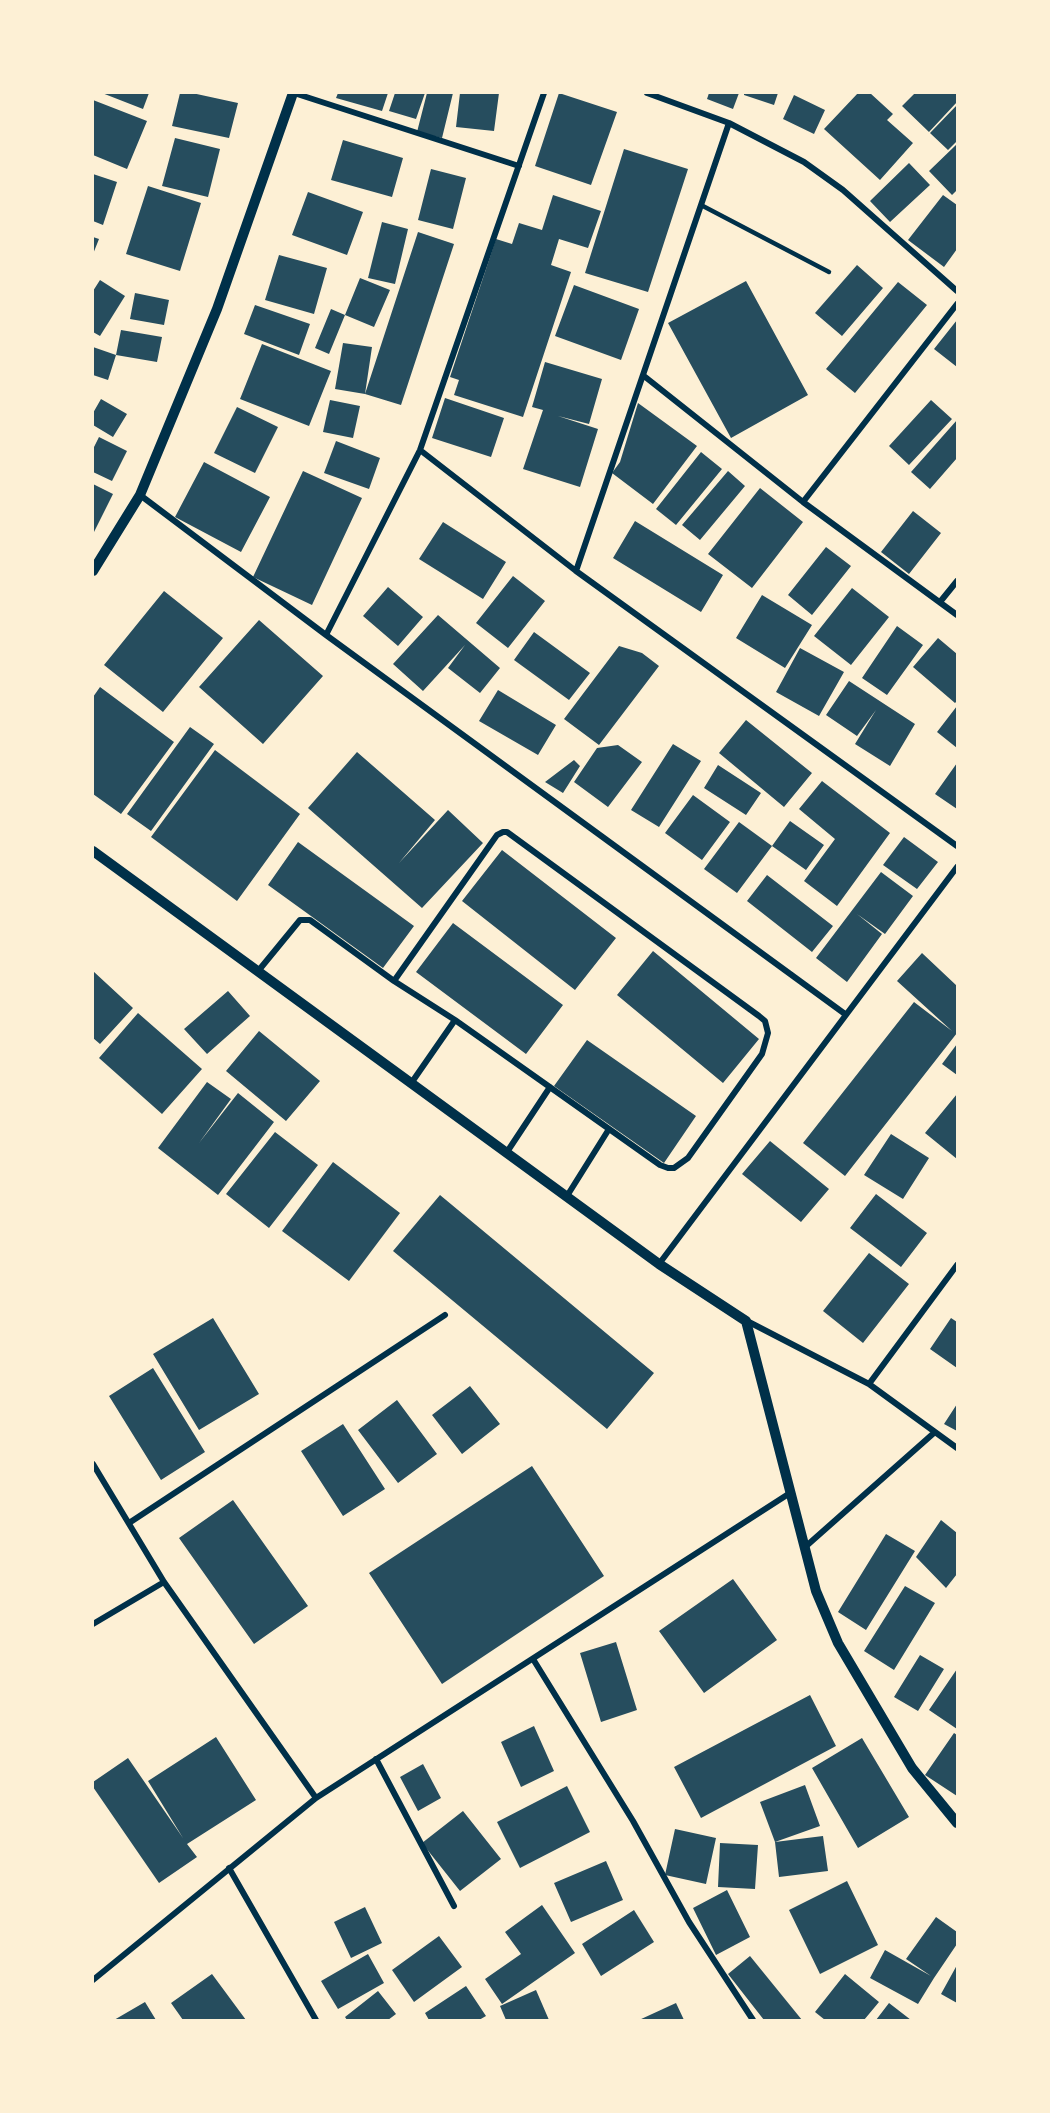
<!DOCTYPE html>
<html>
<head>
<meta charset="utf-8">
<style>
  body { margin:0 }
  #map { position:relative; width:1050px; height:2113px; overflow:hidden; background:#fdf0d5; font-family:"Nunito Sans",sans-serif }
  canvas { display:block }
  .frame { position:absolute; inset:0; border:94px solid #fdf0d5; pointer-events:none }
</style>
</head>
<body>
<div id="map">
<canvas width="1050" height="2113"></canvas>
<div class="frame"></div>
</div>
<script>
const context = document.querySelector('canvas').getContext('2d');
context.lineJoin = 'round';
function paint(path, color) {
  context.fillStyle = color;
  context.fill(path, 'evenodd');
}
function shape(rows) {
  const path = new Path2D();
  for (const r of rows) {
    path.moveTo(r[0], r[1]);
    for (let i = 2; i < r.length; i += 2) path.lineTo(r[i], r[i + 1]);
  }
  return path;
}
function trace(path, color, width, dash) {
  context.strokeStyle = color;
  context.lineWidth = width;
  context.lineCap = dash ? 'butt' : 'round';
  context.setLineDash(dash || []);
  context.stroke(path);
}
const building = shape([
  [102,93,149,93,143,109],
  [180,93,192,93,238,103,229,138,172,126],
  [338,93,388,93,382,111,336,98],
  [395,93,425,93,416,119,389,111],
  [427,93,453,93,442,138,417,132],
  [460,93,499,93,494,131,456,127],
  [559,93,617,112,591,185,535,166],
  [709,93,739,93,733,109,707,99],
  [744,93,778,93,774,105,744,95],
  [858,93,870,93,893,114,887,120,913,143,880,180,824,129],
  [915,93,957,93,957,102,929,132,902,106],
  [794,95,825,110,814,134,783,119],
  [93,100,147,121,127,169,93,155],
  [957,105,957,141,948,150,930,133],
  [175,138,220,149,208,197,162,186],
  [343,140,403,158,392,197,331,180],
  [957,144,957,190,952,195,929,171],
  [624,149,688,169,648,292,585,273],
  [909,163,930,185,890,222,870,201],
  [431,169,466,178,453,229,418,220],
  [93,174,117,182,103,225,93,221],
  [148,186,201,203,180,271,126,254],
  [308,192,363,212,347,255,292,235],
  [553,195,601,211,588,248,559,239,551,265,571,272,523,417,454,395,459,380,450,377,496,239,512,244,519,223,542,230],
  [943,195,957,205,957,249,944,267,908,240],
  [382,222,408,229,395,284,368,278],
  [418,232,454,244,401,405,365,394,335,389,343,343,372,347,365,394],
  [93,237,99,239,93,254],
  [279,255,327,268,314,314,265,300],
  [857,265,883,288,842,336,815,313],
  [360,278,390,290,374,327,345,315],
  [100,280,125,296,100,336,93,332,93,291],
  [746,281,808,395,731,438,668,323],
  [898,282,927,305,855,393,826,369],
  [574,285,639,309,621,360,555,336],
  [135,293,169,300,164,325,130,319],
  [255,305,310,324,299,355,244,334],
  [331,309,345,315,329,354,315,348],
  [957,320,957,367,934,349],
  [121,330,162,337,157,362,116,355],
  [262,344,331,371,309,426,240,399],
  [93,347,116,355,108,380,93,375],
  [545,362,602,379,589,424,558,416,598,429,580,487,523,469,543,410,532,407],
  [445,398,504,418,491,457,432,438],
  [101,399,127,414,113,437,93,425,93,413],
  [330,400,360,406,353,438,323,432],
  [931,400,952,419,909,465,889,446],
  [638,403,697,446,653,504,612,473,620,462],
  [237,407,278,427,255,473,214,453],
  [957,420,957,458,930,489,911,472],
  [99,437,127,451,112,481,93,472,93,449],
  [336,441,380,458,369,489,324,473],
  [701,452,722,469,676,525,656,509],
  [204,462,270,497,241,552,175,517],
  [303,471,362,498,312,605,253,577],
  [728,471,745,486,700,540,682,525],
  [93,484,113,494,93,534],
  [760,488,803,522,752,588,708,554],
  [913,511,941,533,909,574,881,552],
  [635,521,723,575,701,612,613,558],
  [443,522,506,562,483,599,419,559],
  [826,547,851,566,812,615,788,595],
  [513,576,545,601,508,648,476,623],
  [388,587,423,617,398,646,363,616],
  [852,588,889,617,851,665,814,636],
  [164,591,223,638,163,712,104,665],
  [762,595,812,625,785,668,736,638],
  [438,615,500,668,480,693,448,668,465,645,423,691,393,664],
  [259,620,323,676,263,744,199,687],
  [897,626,923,645,887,695,862,678],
  [534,632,590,673,569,700,514,660],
  [938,638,957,654,957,701,955,703,913,667],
  [619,646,642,653,659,666,599,745,564,719],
  [800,648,844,672,819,716,776,692],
  [849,681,915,724,890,766,855,744,876,710,857,736,826,715],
  [100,687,174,742,121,814,93,794,93,697],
  [498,690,556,725,538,755,479,721],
  [957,706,957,748,937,732],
  [746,720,812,773,784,807,719,753],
  [190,727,214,744,151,831,127,814],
  [673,744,701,761,659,827,631,810],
  [618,745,642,762,608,807,574,782,597,748],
  [215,750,300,814,237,901,151,837],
  [357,752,435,820,399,863,448,810,483,843,422,908,308,808],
  [574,760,580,766,563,793,545,782],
  [957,763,957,809,935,794],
  [718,765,761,793,746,815,704,788],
  [822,781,890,833,837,906,804,881,835,839,799,809],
  [693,795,730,822,702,860,665,833],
  [790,821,824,845,806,870,772,846,737,893,704,869,739,822,772,846],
  [904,837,938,862,917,889,883,865],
  [298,842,414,926,383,968,268,885],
  [502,850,616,938,575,990,462,901],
  [881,872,913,896,885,934,857,914,882,934,847,982,816,958],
  [767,875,833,926,812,952,747,901],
  [453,923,563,1005,526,1054,416,972],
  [653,951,759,1039,723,1083,617,995],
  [922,953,957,986,957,1033,845,1176,803,1143,914,1002,952,1031,897,981],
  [93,971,133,1008,100,1044,93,1038],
  [228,991,250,1016,207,1054,184,1029],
  [138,1013,202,1069,162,1114,99,1058],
  [259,1031,320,1081,286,1121,226,1071],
  [587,1040,696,1116,664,1163,554,1086],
  [957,1044,957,1075,942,1064],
  [207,1082,231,1099,199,1143,238,1093,274,1122,218,1195,158,1148],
  [957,1094,957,1159,925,1133],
  [275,1132,318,1165,269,1228,226,1194],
  [891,1134,929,1158,903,1199,864,1175],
  [770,1141,829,1189,801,1222,742,1174],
  [333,1162,400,1213,349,1281,282,1231],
  [876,1194,927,1233,901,1267,850,1228],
  [440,1195,654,1373,607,1429,393,1251],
  [869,1253,909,1284,863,1343,823,1311],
  [213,1318,259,1394,199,1430,153,1354],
  [951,1318,957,1322,957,1368,930,1349],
  [153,1368,205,1452,161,1480,109,1396],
  [470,1386,500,1424,462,1454,432,1415],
  [397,1400,437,1454,398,1483,358,1430],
  [957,1404,957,1431,944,1424],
  [343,1424,385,1489,343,1516,301,1451],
  [532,1466,604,1576,442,1684,369,1573],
  [233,1500,308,1606,254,1644,179,1538],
  [941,1520,957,1533,957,1574,946,1588,916,1557],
  [886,1534,915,1551,866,1630,838,1612],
  [733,1579,777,1640,704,1693,659,1631],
  [905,1586,935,1603,894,1670,864,1651],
  [616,1642,637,1710,601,1722,580,1653],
  [920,1655,944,1669,918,1711,894,1697],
  [957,1669,957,1729,929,1710],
  [810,1695,836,1746,701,1818,674,1767],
  [534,1726,554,1771,521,1787,501,1742],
  [954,1733,957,1735,957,1796,925,1775],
  [216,1737,256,1800,187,1844,197,1857,159,1883,93,1787,93,1782,128,1758,183,1838,148,1781],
  [862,1738,909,1817,858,1848,812,1768],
  [423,1764,441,1798,418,1811,400,1777],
  [805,1785,820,1826,775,1842,823,1836,828,1871,779,1877,775,1842,760,1802],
  [567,1786,590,1832,520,1868,497,1822],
  [463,1811,501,1859,460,1891,422,1843],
  [675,1829,716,1838,706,1884,665,1875],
  [720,1843,758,1845,755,1889,718,1887],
  [606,1861,623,1900,571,1922,554,1883],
  [847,1881,878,1945,820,1974,789,1910],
  [727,1890,750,1937,716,1955,693,1908],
  [542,1905,575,1953,502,2004,485,1979,521,1954,505,1932],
  [365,1907,382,1943,351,1958,334,1922],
  [634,1910,654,1942,601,1976,582,1944],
  [936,1917,957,1932,957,1944,934,1978,918,2004,870,1978,885,1950,931,1976,906,1959],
  [439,1936,462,1967,414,2002,392,1970],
  [368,1954,384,1983,338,2009,321,1981],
  [750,1956,802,2020,764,2020,728,1974],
  [957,1965,957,2003,941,1994],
  [212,1974,246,2020,183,2020,171,2003],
  [845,1974,879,2002,864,2020,825,2020,815,2012],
  [466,1986,486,2016,479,2020,429,2020,425,2013],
  [536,1990,549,2020,506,2020,500,2006],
  [378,1991,396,2014,388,2020,347,2020,345,2017],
  [145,2002,156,2020,114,2020],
  [676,2003,684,2020,639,2020],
  [889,2003,911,2020,876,2020]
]);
const service = shape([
  [701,205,829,272]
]);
const minor = shape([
  [294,93,519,166],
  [647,93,729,123,804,162,843,190,957,291],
  [644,376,803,502,957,615],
  [420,450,576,571,957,846],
  [140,495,326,635,845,1014],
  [803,502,957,304],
  [576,571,729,123],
  [940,602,957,581],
  [326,635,420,450,544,93],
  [259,970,300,920,310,920,394,981,455,1020,660,1165,668,1168,674,1168,688,1158,762,1054,768,1033,765,1021,759,1016,507,832,503,832,497,835,394,981],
  [412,1082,455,1020],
  [507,1152,550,1087],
  [567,1196,609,1129],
  [659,1264,957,867],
  [747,1321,869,1384,957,1448],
  [869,1384,957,1265],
  [93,1464,164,1582,316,1798],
  [129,1523,445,1315],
  [804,1548,935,1432],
  [93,1624,164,1582],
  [533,1659,633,1821,689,1922,753,2020],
  [376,1759,454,1906],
  [229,1868,316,2020],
  [93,1980,316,1798,790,1493]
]);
const tertiary = shape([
  [93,571,140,495,217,309,293,93],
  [93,851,659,1264,746,1321,816,1591,838,1643,912,1768,957,1823]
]);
paint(building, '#264d5e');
trace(service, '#003049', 4.5);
trace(minor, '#003049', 6);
trace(tertiary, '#003049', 10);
</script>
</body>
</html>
